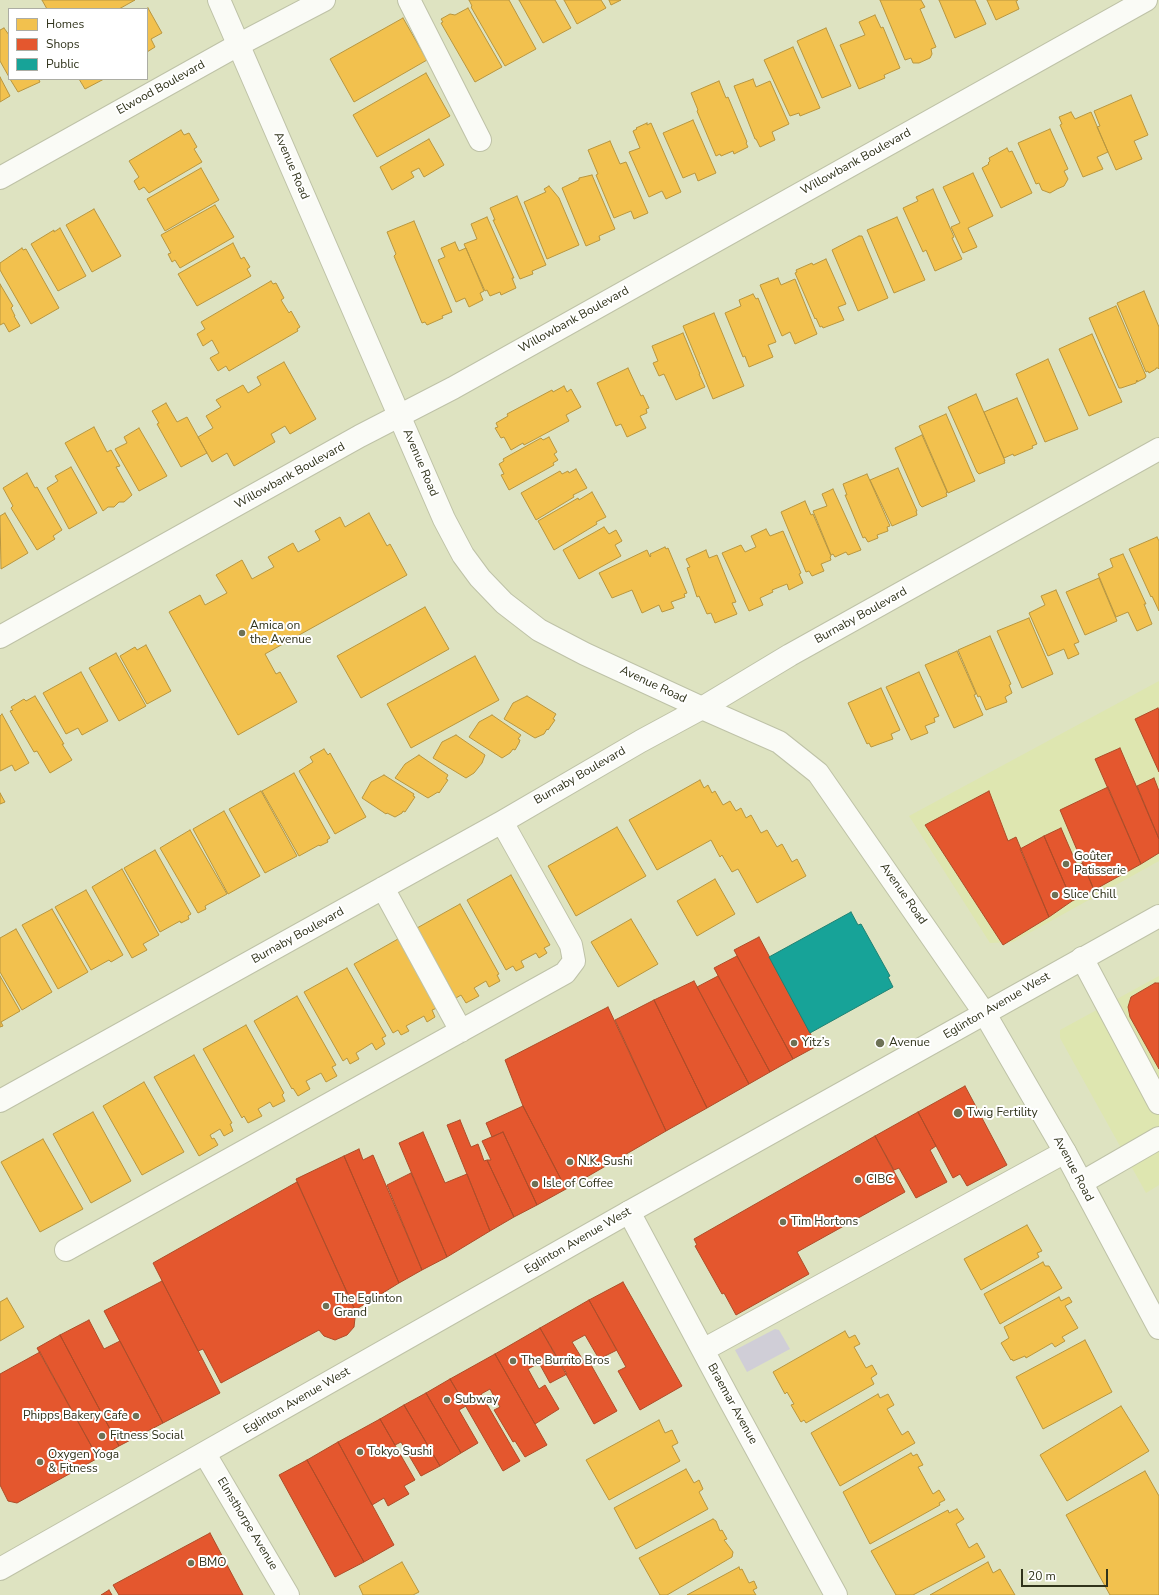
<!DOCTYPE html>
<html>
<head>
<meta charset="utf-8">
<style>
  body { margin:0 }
  #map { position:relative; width:1159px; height:1595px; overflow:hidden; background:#dee3c1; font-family:"Nunito Sans",sans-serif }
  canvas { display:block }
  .legend { position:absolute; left:8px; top:8px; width:140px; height:72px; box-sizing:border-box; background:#fff; border:1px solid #acada4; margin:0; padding:5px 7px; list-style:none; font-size:12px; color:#30331b }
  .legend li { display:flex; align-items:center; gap:8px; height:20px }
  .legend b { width:20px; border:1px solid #acada4 }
  .scale { position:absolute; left:1021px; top:1569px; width:87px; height:18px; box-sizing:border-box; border:2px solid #30331b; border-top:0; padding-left:5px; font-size:12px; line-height:14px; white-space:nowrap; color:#30331b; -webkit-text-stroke:3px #fff; paint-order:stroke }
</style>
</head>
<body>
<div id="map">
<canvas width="1159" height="1595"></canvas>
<ul class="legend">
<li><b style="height:11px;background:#f2c14e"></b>Homes</li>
<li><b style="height:11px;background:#e4572e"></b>Shops</li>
<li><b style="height:11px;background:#17a398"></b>Public</li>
</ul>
<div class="scale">20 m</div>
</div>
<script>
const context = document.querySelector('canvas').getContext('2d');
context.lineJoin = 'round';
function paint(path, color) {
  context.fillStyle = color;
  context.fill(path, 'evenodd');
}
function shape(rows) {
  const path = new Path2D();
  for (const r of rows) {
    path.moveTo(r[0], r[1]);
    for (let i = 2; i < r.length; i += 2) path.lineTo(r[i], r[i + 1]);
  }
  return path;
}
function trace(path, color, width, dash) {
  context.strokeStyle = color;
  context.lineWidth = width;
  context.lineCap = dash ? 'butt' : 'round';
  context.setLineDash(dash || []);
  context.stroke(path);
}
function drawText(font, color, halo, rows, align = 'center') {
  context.font = font + ' "Nunito Sans",sans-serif';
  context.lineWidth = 4;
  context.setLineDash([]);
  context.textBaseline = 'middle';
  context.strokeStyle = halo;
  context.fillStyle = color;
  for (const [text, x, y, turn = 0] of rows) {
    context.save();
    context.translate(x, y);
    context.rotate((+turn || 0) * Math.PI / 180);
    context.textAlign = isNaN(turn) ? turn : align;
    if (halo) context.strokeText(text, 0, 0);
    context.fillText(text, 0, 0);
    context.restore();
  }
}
const built = shape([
  [1159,681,1159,861,1013,942,990,943,909,816],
  [1159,976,1159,1185,1146,1193,1060,1038,1060,1030]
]);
const green = shape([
  [775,1329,779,1330,790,1349,747,1372,735,1350]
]);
const homes = shape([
  [42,0,135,0,119,9,47,9,42,0],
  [469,0,509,0,536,49,505,66,471,7,472,6,469,0],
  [519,0,555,0,571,28,543,43,519,0],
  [564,0,601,0,606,8,577,24,564,0],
  [609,0,621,0,611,5,609,0],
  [880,0,921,0,925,7,920,9,936,47,931,49,932,54,930,58,919,63,913,63,911,58,905,60,880,0],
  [939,0,975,0,986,24,955,38,939,0],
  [987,0,1018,0,1016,1,1019,9,996,20,987,0],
  [148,8,162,33,151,39,155,47,147,52,147,9,145,9,148,8],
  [468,8,502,67,475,82,441,23,443,22,441,19,450,14,455,15,468,8],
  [875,15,881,28,883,27,900,68,884,75,885,78,859,89,840,45,865,35,859,22,875,15],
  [403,18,427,60,354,102,330,59,403,18],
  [4,28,9,35,9,77,0,61,0,30,4,28],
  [826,28,851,86,822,98,797,41,826,28],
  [793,47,820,108,800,116,799,113,790,116,764,60,793,47],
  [426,73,450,116,377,157,353,115,426,73],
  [0,77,10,96,0,102,0,77],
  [10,79,41,79,39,80,40,82,18,92,10,79],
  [79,79,104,79,85,89,79,79],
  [753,79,756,87,770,81,789,124,772,132,775,140,760,147,756,139,755,139,734,86,753,79],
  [719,81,726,98,728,97,747,142,746,143,748,147,734,154,733,151,721,156,720,154,716,156,697,111,698,110,691,93,719,81],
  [1131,95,1148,135,1134,141,1142,159,1116,170,1097,127,1100,126,1094,111,1131,95],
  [1071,112,1075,119,1091,112,1108,152,1097,157,1103,169,1083,177,1060,125,1062,124,1059,117,1071,112],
  [693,120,716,173,698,181,695,173,683,178,663,133,693,120],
  [647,123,647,125,651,123,681,192,666,199,662,191,649,197,629,152,640,148,633,131,637,129,636,128,647,123],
  [1050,129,1068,169,1064,171,1068,179,1064,186,1057,189,1050,193,1042,190,1039,183,1036,184,1018,143,1050,129],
  [181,130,184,135,189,133,197,147,194,149,202,162,149,193,144,187,139,190,134,181,139,177,129,161,181,130],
  [429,139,444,165,424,177,419,168,411,172,414,177,392,190,380,167,429,139],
  [610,141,620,164,626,162,648,213,634,219,631,211,614,218,596,175,598,174,588,150,610,141],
  [1007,148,1009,152,1012,151,1032,193,1001,208,982,168,989,164,988,163,990,161,989,158,1007,148],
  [201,168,219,200,165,231,147,199,201,168],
  [973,173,993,216,968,228,977,247,963,253,951,227,960,223,943,187,973,173],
  [592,175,615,229,599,236,600,240,586,246,562,188,579,180,579,178,592,175],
  [549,186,559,198,579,245,547,259,524,202,546,192,544,189,549,186],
  [933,189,954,237,952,238,962,259,935,271,926,250,923,252,903,208,918,201,916,197,933,189],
  [517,196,546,265,532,271,533,274,520,279,493,220,495,220,490,208,517,196],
  [215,205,234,237,180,268,175,260,172,262,168,254,171,253,161,235,215,205],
  [94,209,121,256,92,272,66,225,94,209],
  [487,217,514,278,512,278,516,288,501,295,500,292,490,296,487,290,485,291,464,244,477,239,471,224,487,217],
  [897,217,925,280,894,293,867,230,897,217],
  [414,221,452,312,442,316,443,318,427,325,425,322,422,323,394,256,396,254,387,232,414,221],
  [60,228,86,276,58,291,31,244,54,230,54,232,60,228],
  [859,236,862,236,888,298,858,311,832,250,859,236],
  [455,242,459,251,466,248,484,291,480,293,483,300,469,307,465,298,456,302,438,260,445,257,441,248,455,242],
  [233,243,241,259,244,257,250,267,247,269,251,276,197,306,178,274,233,243],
  [22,248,23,250,26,249,59,308,31,324,0,270,0,263,22,248],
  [826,259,846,304,838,307,844,320,823,328,822,326,820,327,816,318,815,319,795,273,797,272,796,270,812,263,813,265,826,259],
  [778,278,781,285,795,279,817,334,795,344,790,332,782,336,760,285,778,278],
  [271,281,273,284,276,283,284,298,281,300,289,313,291,311,300,327,297,329,298,331,229,371,226,366,218,371,210,358,219,353,212,340,203,346,197,334,205,329,201,322,271,281],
  [0,284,13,306,11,308,15,316,14,316,20,326,9,332,4,323,0,325,0,284],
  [1144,291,1159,327,1159,369,1158,368,1156,368,1156,369,1149,373,1148,371,1146,372,1117,303,1144,291],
  [753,294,756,299,758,298,776,342,768,345,773,357,749,367,745,356,743,357,725,313,741,306,739,300,753,294],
  [1116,306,1146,376,1145,378,1137,382,1137,380,1136,383,1121,388,1119,388,1089,318,1116,306],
  [714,313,744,386,713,399,683,326,714,313],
  [683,333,700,374,699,374,705,387,676,400,664,374,659,376,653,363,658,361,652,346,683,333],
  [1092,334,1122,402,1089,416,1059,349,1092,334],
  [1048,359,1078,429,1045,442,1016,374,1048,359],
  [284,362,316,419,290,434,285,426,271,434,275,442,234,466,227,453,212,462,198,437,213,428,206,416,221,407,216,400,243,385,248,393,261,385,257,377,284,362],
  [628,368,641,396,643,395,649,408,646,409,647,413,640,416,646,428,627,437,621,424,616,426,597,383,628,368],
  [564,386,567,392,571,389,581,407,566,415,569,421,524,445,523,443,511,450,504,437,501,438,495,428,498,427,496,423,508,416,507,414,552,390,553,392,564,386],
  [976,394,1005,461,1004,461,1005,463,979,474,977,472,948,407,976,394],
  [1017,398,1037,444,1032,446,1033,448,1014,456,1013,454,1004,458,984,412,1017,398],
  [166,403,177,422,187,417,207,453,181,467,157,424,159,423,152,411,166,403],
  [946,414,975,481,948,493,919,426,946,414],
  [94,427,107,452,111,450,120,466,116,467,132,495,124,502,119,502,114,507,108,507,103,511,65,443,94,427],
  [139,428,167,476,139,491,115,449,127,443,124,437,139,428],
  [922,435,947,492,946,493,947,496,922,507,920,505,895,448,922,435],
  [549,437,557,452,554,454,558,460,553,463,554,465,509,490,501,475,504,474,499,464,504,461,503,459,541,438,543,440,549,437],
  [71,467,97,513,69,529,47,488,58,481,55,476,71,467],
  [898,468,917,511,916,511,917,515,892,526,870,480,898,468],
  [576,469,587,488,573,495,574,497,536,520,521,493,560,471,562,474,568,471,569,473,576,469],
  [27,473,35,488,37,487,62,530,53,536,55,539,37,550,11,508,13,506,3,488,27,473],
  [867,474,890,526,887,527,888,531,877,535,878,538,868,542,865,537,863,538,845,495,847,495,843,484,867,474],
  [833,489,861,550,848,555,846,552,835,557,833,554,831,555,813,511,827,506,822,494,833,489],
  [592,492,606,517,596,522,597,524,554,550,538,521,578,498,579,500,592,492],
  [805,501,811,515,813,514,831,556,830,557,831,560,821,564,824,571,812,576,809,571,806,572,781,512,805,501],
  [5,513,28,553,1,569,0,516,5,513],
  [369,513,387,546,390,544,407,575,265,654,276,674,280,672,297,702,238,735,169,612,200,595,205,605,227,593,216,575,242,560,252,579,274,567,268,557,293,543,298,552,320,540,315,531,340,517,345,527,369,513],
  [604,527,609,534,616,530,622,541,615,545,621,556,579,579,563,550,604,527],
  [766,529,770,536,783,531,801,573,799,574,803,583,789,590,787,584,772,590,773,592,760,598,763,605,749,611,722,553,741,545,745,552,756,547,751,536,766,529],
  [1157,537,1159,541,1159,611,1152,596,1151,597,1129,549,1157,537],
  [665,547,666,549,668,548,687,593,684,594,685,597,671,602,674,608,662,612,659,605,642,613,632,590,612,598,599,573,647,550,650,557,651,556,650,554,665,547],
  [706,550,709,558,717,555,736,602,732,603,737,614,715,623,711,613,707,614,699,596,697,597,687,568,690,567,686,559,706,550],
  [1123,554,1146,604,1144,604,1152,624,1137,631,1128,612,1116,617,1098,574,1113,567,1110,559,1123,554],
  [1099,578,1117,621,1085,635,1066,592,1099,578],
  [1056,590,1079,642,1074,644,1079,654,1068,659,1064,649,1048,656,1029,613,1045,605,1041,596,1056,590],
  [425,607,449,649,361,698,337,656,425,607],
  [1029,618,1053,674,1022,688,997,631,1029,618],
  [990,636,1011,684,1009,685,1012,693,1005,697,1007,702,986,710,980,696,978,697,958,650,990,636],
  [146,645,171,691,147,704,120,656,135,647,137,650,146,645],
  [957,651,976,694,974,695,983,715,954,728,925,665,957,651],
  [116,653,146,706,119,721,89,668,116,653],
  [475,656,499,700,411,748,387,704,475,656],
  [81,672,108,721,82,735,78,728,66,734,43,693,81,672],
  [919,672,939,716,934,718,935,722,925,726,928,733,911,740,886,687,919,672],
  [881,688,900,730,891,734,893,739,871,747,869,743,867,744,848,703,881,688],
  [35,696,64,744,62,744,72,760,50,773,37,751,34,752,10,711,13,710,11,707,24,699,26,701,35,696],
  [527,696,556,714,553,719,555,720,548,730,547,729,544,734,535,738,504,719,513,703,527,696],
  [2,714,29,763,15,771,12,765,0,771,0,716,2,714],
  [492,715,521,735,518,739,520,740,519,743,515,750,513,749,510,753,502,758,469,737,479,722,492,715],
  [456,735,485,755,482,763,474,773,466,778,433,758,442,742,456,735],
  [324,749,328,755,330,753,366,817,335,834,299,771,313,762,310,757,324,749],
  [419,755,448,775,446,779,448,780,439,793,438,792,428,798,395,778,405,764,419,755],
  [294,773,330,838,327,840,328,842,320,846,319,845,299,856,262,791,294,773],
  [384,775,414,794,413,796,415,797,405,812,403,811,402,813,395,817,387,813,386,814,362,798,371,782,384,775],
  [700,780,704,788,708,785,712,793,715,791,723,805,730,801,736,811,741,808,746,818,751,815,761,833,767,830,777,847,782,844,792,862,797,859,806,876,757,903,738,869,732,872,722,855,720,857,711,840,657,870,629,820,700,780],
  [261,791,297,856,265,873,229,809,261,791],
  [0,793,5,802,0,804,0,793],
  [224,811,260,876,228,894,193,829,224,811],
  [617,827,646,876,576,916,548,866,617,827],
  [190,830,227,894,205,906,206,909,198,913,160,848,190,830],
  [155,850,191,914,188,916,189,919,181,923,180,921,160,932,124,868,155,850],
  [122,869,159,935,143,944,147,950,132,958,92,887,122,869],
  [511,875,550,945,544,948,547,953,539,958,536,953,521,961,524,967,516,971,513,966,506,970,467,900,511,875],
  [715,879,735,914,697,936,677,901,715,879],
  [86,890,123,955,111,962,109,960,91,970,55,907,86,890],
  [460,904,499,974,497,975,500,981,489,987,486,981,474,988,479,996,466,1003,461,995,456,998,417,928,460,904],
  [52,909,88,972,58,989,22,925,52,909],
  [631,919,658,964,618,987,591,942,631,919],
  [16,929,52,992,22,1010,0,972,0,938,16,929],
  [398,939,437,1008,432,1010,435,1017,427,1022,424,1016,406,1026,409,1031,401,1035,398,1030,393,1033,354,964,398,939],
  [347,968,386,1036,382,1038,385,1044,376,1050,372,1043,356,1053,359,1059,350,1064,347,1058,343,1061,304,992,347,968],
  [0,976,20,1011,1,1022,3,1026,0,1027,0,976],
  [297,996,336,1065,332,1067,337,1076,326,1082,321,1073,306,1081,310,1089,298,1096,293,1088,292,1089,254,1021,297,996],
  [246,1025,284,1093,282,1095,285,1101,273,1107,270,1102,258,1109,262,1116,248,1123,244,1116,242,1118,203,1049,246,1025],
  [194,1055,232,1123,230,1124,233,1131,224,1136,220,1129,210,1135,212,1139,214,1138,218,1145,199,1156,154,1077,194,1055],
  [144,1082,184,1152,142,1175,103,1106,144,1082],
  [93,1112,131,1181,91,1203,53,1134,93,1112],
  [43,1139,83,1209,40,1232,1,1162,43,1139],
  [1027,1225,1042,1251,1037,1253,1039,1257,981,1290,964,1259,1027,1225],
  [1043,1262,1045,1266,1049,1266,1062,1288,1000,1324,984,1294,1043,1262],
  [1059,1297,1061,1301,1069,1297,1072,1302,1065,1306,1078,1328,1062,1337,1065,1341,1055,1347,1052,1343,1026,1358,1025,1356,1013,1361,1012,1359,1011,1360,1001,1343,1009,1338,1004,1327,1059,1297],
  [7,1298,24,1327,0,1341,0,1302,7,1298],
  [845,1331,849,1338,855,1335,860,1344,854,1347,866,1368,872,1365,877,1374,871,1378,874,1384,806,1423,804,1420,801,1422,791,1405,794,1404,787,1392,785,1394,773,1372,845,1331],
  [1085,1340,1112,1392,1043,1429,1016,1377,1085,1340],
  [878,1394,880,1398,888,1394,894,1405,887,1409,902,1435,908,1431,915,1443,840,1486,811,1433,878,1394],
  [1121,1406,1149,1451,1067,1501,1040,1455,1121,1406],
  [659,1420,665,1433,672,1430,678,1443,672,1446,680,1461,609,1500,586,1460,659,1420],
  [911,1453,913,1456,917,1454,923,1465,918,1467,933,1494,939,1490,945,1500,939,1503,940,1505,870,1544,843,1492,911,1453],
  [686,1469,694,1483,699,1480,703,1489,699,1492,708,1509,636,1549,614,1508,686,1469],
  [1145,1471,1159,1496,1159,1595,1110,1595,1066,1515,1145,1471],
  [957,1509,964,1519,956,1524,969,1548,977,1543,985,1557,913,1595,896,1595,871,1551,948,1510,949,1513,957,1509],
  [713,1519,716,1521,720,1531,722,1530,727,1539,724,1540,733,1552,732,1557,667,1595,660,1595,639,1558,713,1519],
  [402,1562,419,1592,413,1595,363,1595,359,1586,402,1562],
  [988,1562,993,1573,1000,1569,1015,1595,930,1595,988,1562],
  [739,1567,740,1570,742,1569,749,1583,754,1581,757,1588,753,1590,756,1595,687,1595,739,1567]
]);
const shops = shape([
  [1158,708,1159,711,1159,772,1135,719,1158,708],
  [1120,748,1159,839,1159,853,1141,864,1095,759,1120,748],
  [1154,778,1159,791,1159,839,1137,786,1154,778],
  [1108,787,1141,864,1094,890,1060,810,1108,787],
  [989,791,1008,841,1016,837,1049,917,1003,945,925,825,989,791],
  [1061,828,1077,865,1083,863,1094,890,1072,901,1044,836,1061,828],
  [1044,836,1072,901,1049,917,1020,849,1044,836],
  [759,937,817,1046,793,1059,734,950,759,937],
  [737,956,793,1059,770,1072,714,968,737,956],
  [718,976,770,1072,749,1084,697,987,718,976],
  [694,981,749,1084,707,1108,654,1000,694,981],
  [1155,983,1159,983,1159,1069,1130,1017,1128,1007,1131,997,1155,983],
  [654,1000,707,1108,666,1131,615,1020,654,1000],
  [608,1007,666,1131,566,1189,523,1106,505,1060,608,1007],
  [965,1086,1007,1165,967,1186,960,1174,953,1178,918,1112,965,1086],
  [523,1106,566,1189,537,1205,503,1132,492,1137,486,1123,523,1106],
  [918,1112,936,1146,930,1150,947,1182,916,1198,899,1168,894,1170,875,1136,918,1112],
  [460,1120,471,1147,478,1144,484,1161,487,1160,514,1217,490,1231,447,1125,460,1120],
  [423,1132,445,1183,467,1174,490,1231,447,1257,399,1143,423,1132],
  [503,1132,537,1205,514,1217,487,1160,491,1160,482,1141,503,1132],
  [875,1136,905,1192,797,1252,809,1274,736,1315,724,1293,722,1294,695,1246,697,1245,694,1239,875,1136],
  [359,1149,363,1160,373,1155,422,1270,399,1283,344,1156,359,1149],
  [344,1156,399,1283,355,1310,296,1179,344,1156],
  [411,1173,447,1257,422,1270,387,1185,411,1173],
  [297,1182,355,1310,354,1310,355,1318,354,1327,347,1335,335,1340,324,1336,319,1330,221,1383,203,1349,198,1351,153,1263,297,1182],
  [162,1281,220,1393,163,1423,104,1311,162,1281],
  [623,1282,682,1386,640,1410,618,1371,626,1367,589,1300,623,1282],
  [589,1300,617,1350,599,1359,585,1335,572,1342,586,1365,590,1363,617,1411,594,1424,540,1328,589,1300],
  [89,1320,104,1349,120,1341,163,1423,119,1446,60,1335,89,1320],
  [540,1328,567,1374,550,1383,539,1363,528,1369,539,1389,545,1385,559,1409,535,1424,495,1354,540,1328],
  [60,1335,119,1446,98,1458,37,1348,60,1335],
  [40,1352,98,1458,17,1503,8,1501,0,1485,0,1374,40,1352],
  [495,1354,547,1445,525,1457,515,1441,513,1442,494,1410,500,1407,490,1389,481,1394,520,1461,503,1471,450,1379,495,1354],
  [450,1379,466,1406,459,1410,478,1443,461,1453,426,1393,450,1379],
  [426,1393,461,1453,440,1466,404,1405,426,1393],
  [404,1405,440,1466,421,1476,401,1442,395,1445,380,1419,404,1405],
  [380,1419,415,1480,404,1486,409,1494,388,1506,384,1498,372,1505,338,1442,380,1419],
  [338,1442,394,1545,364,1562,307,1460,338,1442],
  [307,1460,364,1562,335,1577,279,1475,307,1460],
  [210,1533,243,1595,119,1595,113,1585,210,1533],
  [109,1590,112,1595,101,1595,109,1590]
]);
const public = shape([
  [851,912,858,925,861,924,890,976,888,977,893,987,810,1033,769,957,851,912]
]);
const minor = shape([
  [409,0,480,140],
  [0,178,238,45,324,0],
  [0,637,360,436,453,388,1146,0],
  [383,888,461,1031],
  [1082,958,1159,1103],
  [0,1101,383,888,502,822,641,741,702,708,790,655,1159,449],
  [1081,1183,1159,1138],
  [629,1212,728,1397,836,1595],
  [66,1250,565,973,574,961,571,945,502,822],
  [703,1350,1065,1152],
  [205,1454,288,1595]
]);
const major = shape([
  [219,0,444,519,463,555,480,578,504,603,539,630,585,654,702,708,779,742,818,773,985,1014,1065,1152,1159,1328],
  [0,1569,629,1212,1159,916]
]);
const markers = [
  [242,633,4,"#6d7155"],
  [1066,864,4,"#6d7155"],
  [1055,895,4,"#6d7155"],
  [794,1043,4,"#6d7155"],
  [880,1043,5,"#6d7155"],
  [958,1113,5,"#6d7155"],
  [570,1162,4,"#6d7155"],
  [858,1180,4,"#6d7155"],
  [535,1184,4,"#6d7155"],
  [783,1222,4,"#6d7155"],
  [326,1306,4,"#6d7155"],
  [513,1361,4,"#6d7155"],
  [447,1400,4,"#6d7155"],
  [136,1416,4,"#6d7155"],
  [102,1436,4,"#6d7155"],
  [360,1452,4,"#6d7155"],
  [40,1462,4,"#6d7155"],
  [191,1563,4,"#6d7155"]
];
const streetNames = [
  ["Elwood Boulevard",161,88,-29],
  ["Willowbank Boulevard",856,162,-29],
  ["Avenue Road",291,166,67],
  ["Willowbank Boulevard",574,320,-29],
  ["Avenue Road",420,463,67],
  ["Willowbank Boulevard",290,476,-29],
  ["Burnaby Boulevard",861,616,-29],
  ["Avenue Road",653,685,25],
  ["Burnaby Boulevard",580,776,-30],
  ["Avenue Road",903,894,55],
  ["Burnaby Boulevard",298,936,-29],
  ["Eglinton Avenue West",997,1006,-30],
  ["Avenue Road",1073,1169,62],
  ["Eglinton Avenue West",578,1241,-30],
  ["Eglinton Avenue West",297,1401,-30],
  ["Braemar Avenue",732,1404,61],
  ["Elmsthorpe Avenue",247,1524,59]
];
const poiNames = [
  ["Amica on",250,626],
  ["the Avenue",250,640],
  ["Goûter",1074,857],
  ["Patisserie",1074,871],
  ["Slice Chill",1063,895],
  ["Yitz’s",802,1043],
  ["Avenue",889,1043],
  ["Twig Fertility",967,1113],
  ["N.K. Sushi",578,1162],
  ["CIBC",866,1180],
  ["Isle of Coffee",543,1184],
  ["Tim Hortons",791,1222],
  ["The Eglinton",334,1299],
  ["Grand",334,1313],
  ["The Burrito Bros",521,1361],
  ["Subway",455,1400],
  ["Phipps Bakery Cafe",128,1416,"right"],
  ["Fitness Social",110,1436],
  ["Tokyo Sushi",368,1452],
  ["Oxygen Yoga",48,1455],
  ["& Fitness",48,1469],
  ["BMO",199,1563]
];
paint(built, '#dee6b0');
paint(green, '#d0ced7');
paint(homes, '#f2c14e');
trace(homes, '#b8963f', 1);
paint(shops, '#e4572e');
trace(shops, '#ae4c28', 1);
paint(public, '#17a398');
trace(public, '#1e8172', 1);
trace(minor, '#bec2a7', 24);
trace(major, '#bec2a7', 24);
trace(minor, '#fafbf6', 22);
trace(major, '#fafbf6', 22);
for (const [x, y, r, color] of markers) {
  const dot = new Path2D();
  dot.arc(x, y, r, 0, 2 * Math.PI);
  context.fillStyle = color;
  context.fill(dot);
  trace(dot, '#fff', 1.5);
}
drawText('12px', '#30331b', '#fff', streetNames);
drawText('12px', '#30331b', '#fff', poiNames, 'left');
</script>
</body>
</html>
